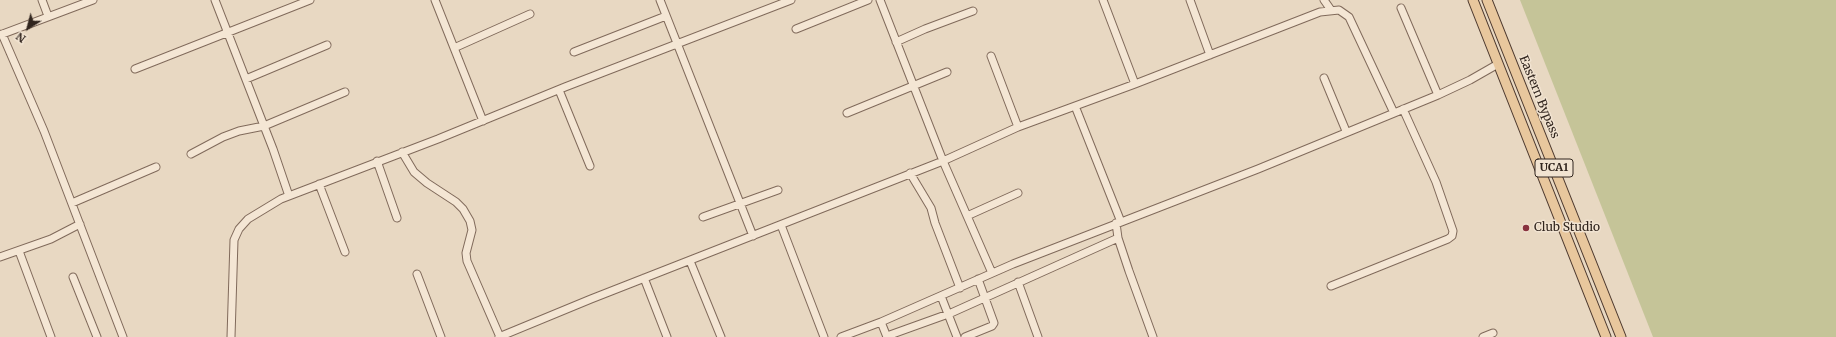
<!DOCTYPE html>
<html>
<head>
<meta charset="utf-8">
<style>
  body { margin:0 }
  #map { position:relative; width:1836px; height:337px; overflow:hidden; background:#e8d8c2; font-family:Merriweather,serif }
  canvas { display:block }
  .north { position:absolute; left:8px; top:8px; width:40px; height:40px; -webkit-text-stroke:3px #f1e3d1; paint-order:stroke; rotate:216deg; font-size:11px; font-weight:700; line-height:16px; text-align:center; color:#31251e }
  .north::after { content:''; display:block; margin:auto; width:14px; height:18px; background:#31251e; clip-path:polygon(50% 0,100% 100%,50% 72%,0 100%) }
</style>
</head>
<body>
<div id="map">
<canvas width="1836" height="337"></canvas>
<div class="north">N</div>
</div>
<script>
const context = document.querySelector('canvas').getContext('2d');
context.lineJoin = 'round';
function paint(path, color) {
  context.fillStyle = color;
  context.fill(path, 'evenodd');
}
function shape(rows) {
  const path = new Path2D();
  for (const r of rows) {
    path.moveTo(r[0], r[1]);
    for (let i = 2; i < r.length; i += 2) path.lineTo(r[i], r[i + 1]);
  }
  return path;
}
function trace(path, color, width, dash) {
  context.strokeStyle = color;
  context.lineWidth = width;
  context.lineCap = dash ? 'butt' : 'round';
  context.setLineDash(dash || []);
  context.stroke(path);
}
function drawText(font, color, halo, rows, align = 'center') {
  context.font = font + ' Merriweather,serif';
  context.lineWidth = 3;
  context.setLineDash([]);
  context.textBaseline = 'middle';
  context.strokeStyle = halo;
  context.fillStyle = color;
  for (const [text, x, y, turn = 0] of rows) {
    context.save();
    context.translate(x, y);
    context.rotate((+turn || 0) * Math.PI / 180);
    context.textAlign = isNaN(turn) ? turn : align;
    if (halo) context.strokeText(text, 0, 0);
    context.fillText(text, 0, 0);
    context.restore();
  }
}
const green = shape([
  [1520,0,1836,0,1836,337,1653,337]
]);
const minor = shape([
  [42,0,48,16],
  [215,0,273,149,289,196],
  [435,0,483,121],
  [660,0,753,236],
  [880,0,943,161,992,273],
  [1103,0,1135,84],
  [1190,0,1210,55],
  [1324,0,1331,10],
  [1401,8,1438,95],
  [796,29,868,0],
  [2,34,44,131,123,337],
  [0,35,93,0],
  [896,42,925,29,973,11],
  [454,48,530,14],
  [574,52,666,16],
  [991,56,1018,127],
  [135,69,310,0],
  [1324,78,1346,131],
  [246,79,327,45],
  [559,90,590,166],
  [1075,106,1121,222],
  [847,113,947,72],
  [402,152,414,172,427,183,456,202,463,209,470,221,472,230,466,253,467,261,500,337],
  [191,154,223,137,239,131,264,126,345,92],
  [377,161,397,218],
  [910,173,931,208,935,223,960,288],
  [319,184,345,252],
  [72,203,156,167],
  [967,216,1018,193],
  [703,217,778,190],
  [1116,223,1118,238,1129,271,1153,337],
  [781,225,824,337],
  [19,251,51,337],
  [0,257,51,239,80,224],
  [690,261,721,337],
  [417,274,441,337],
  [73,277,97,337],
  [644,278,667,337],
  [1018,282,1038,337],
  [1331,286,1448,239,1452,236,1453,231,1436,182,1403,109],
  [941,296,957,337],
  [881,322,887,337],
  [887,336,951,313,1118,238],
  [231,337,234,240,239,229,248,219,281,199,438,139,565,87,791,0],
  [499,337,591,299,943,161,1018,127,1135,84,1320,12,1339,10,1349,17,1394,113],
  [841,337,881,322,1013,264,1258,169,1438,95,1470,80,1498,64],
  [965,337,992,326,994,323,978,279],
  [1483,337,1493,333]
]);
const major = shape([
  [1473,0,1606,337],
  [1487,0,1621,337]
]);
const markers = [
  [1526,228,4,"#88323e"]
];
const shields = [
  [1554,168,38]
];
const shieldNames = [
  ["UCA1",1554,168]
];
const streetNames = [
  ["Eastern Bypass",1539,97,68]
];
const poiNames = [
  ["Club Studio",1534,228]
];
paint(green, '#c5c498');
trace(minor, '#806a5b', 9);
trace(major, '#4e3a2f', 11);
trace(minor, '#f4e6d4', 7);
trace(major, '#e8c79d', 9);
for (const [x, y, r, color] of markers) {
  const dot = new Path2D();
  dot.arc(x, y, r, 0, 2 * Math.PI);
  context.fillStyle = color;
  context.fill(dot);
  trace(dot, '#f1e3d1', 1.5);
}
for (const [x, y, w] of shields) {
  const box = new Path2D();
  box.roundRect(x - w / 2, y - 9, w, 18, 3);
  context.fillStyle = '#f1e3d1';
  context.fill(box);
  trace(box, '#31251e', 1);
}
drawText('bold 11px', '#31251e', null, shieldNames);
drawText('12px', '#31251e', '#f1e3d1', streetNames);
drawText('12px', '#31251e', '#f1e3d1', poiNames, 'left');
</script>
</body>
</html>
